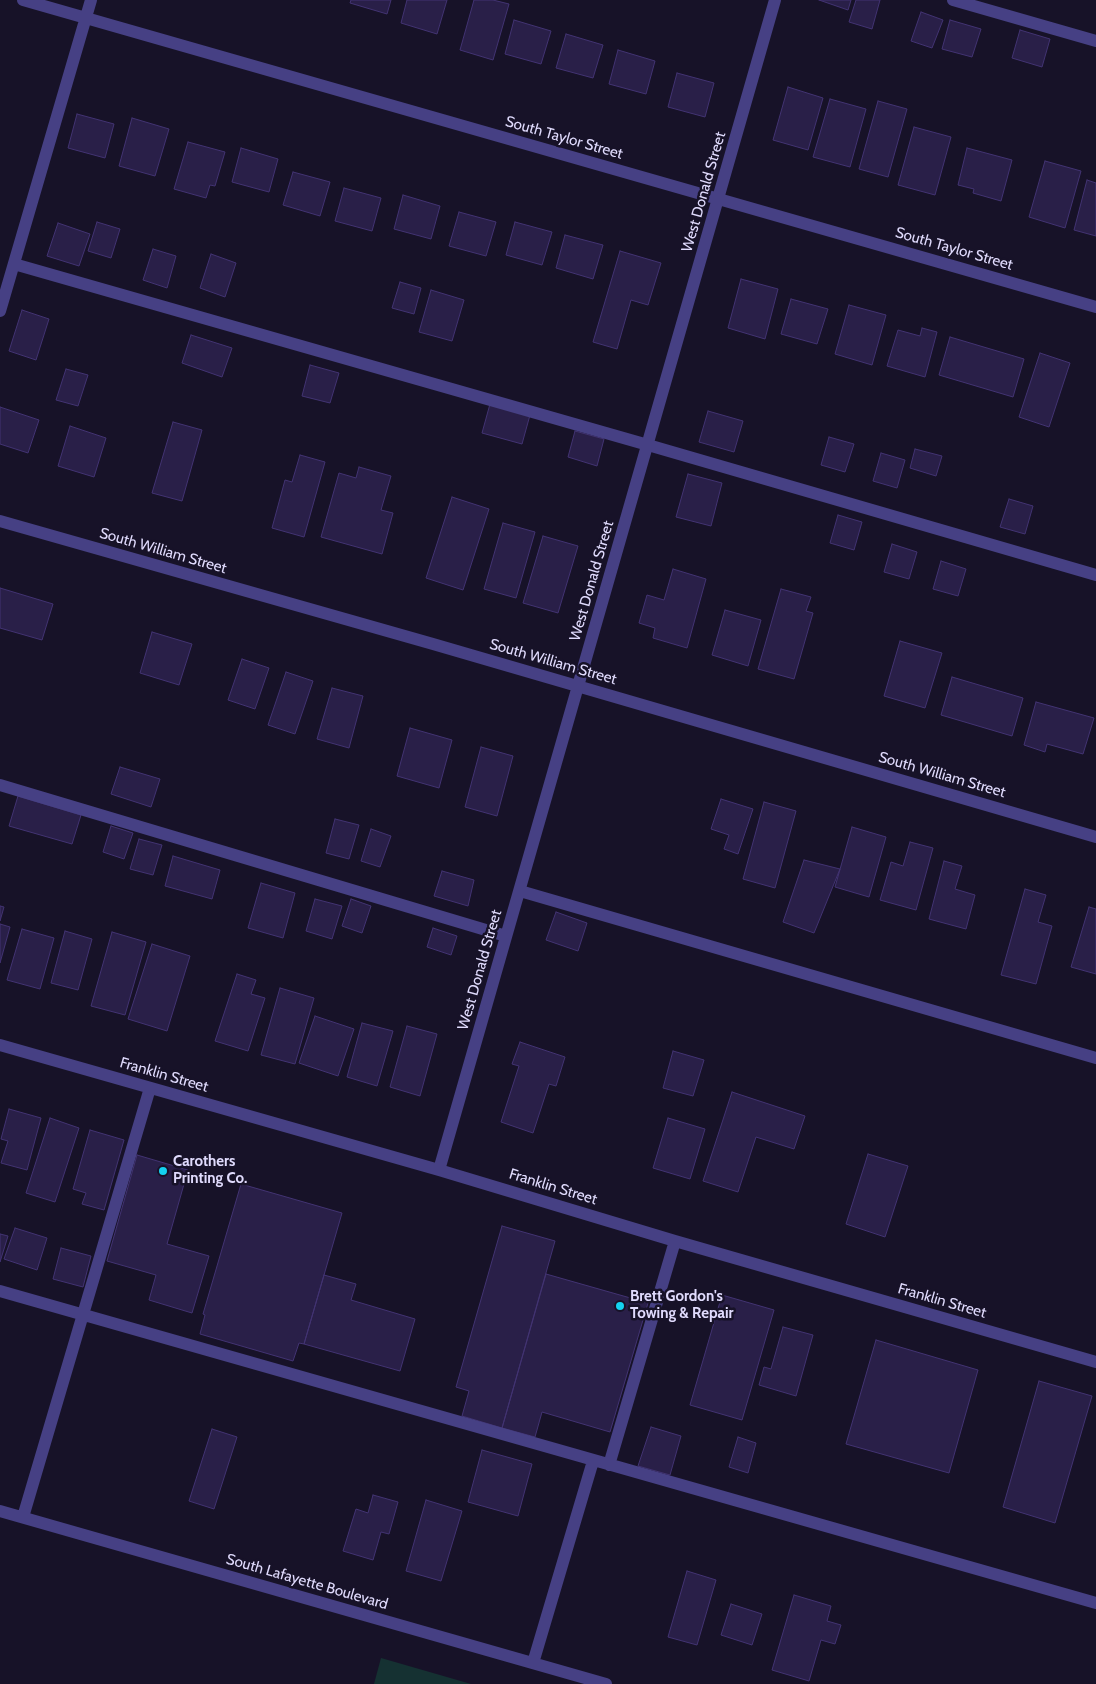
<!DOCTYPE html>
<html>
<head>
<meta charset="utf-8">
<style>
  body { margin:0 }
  canvas { display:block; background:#171228 }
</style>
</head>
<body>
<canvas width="1096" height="1684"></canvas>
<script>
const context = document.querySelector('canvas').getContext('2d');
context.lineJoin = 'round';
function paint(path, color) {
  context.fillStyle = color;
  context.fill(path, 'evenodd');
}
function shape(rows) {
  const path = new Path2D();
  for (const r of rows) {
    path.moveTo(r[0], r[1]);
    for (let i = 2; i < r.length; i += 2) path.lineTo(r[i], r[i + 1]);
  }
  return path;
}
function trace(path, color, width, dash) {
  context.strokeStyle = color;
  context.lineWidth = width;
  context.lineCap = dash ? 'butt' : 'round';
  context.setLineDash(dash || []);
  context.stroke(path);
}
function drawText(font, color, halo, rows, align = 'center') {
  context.font = font + ' Cabin,sans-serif';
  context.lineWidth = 5;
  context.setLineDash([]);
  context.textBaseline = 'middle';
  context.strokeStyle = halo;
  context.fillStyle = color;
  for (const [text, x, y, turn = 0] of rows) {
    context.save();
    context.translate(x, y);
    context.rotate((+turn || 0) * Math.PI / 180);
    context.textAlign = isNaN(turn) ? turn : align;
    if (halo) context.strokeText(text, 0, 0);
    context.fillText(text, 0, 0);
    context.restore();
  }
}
const green = shape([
  [381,1658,471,1684,374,1684]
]);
const building = shape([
  [351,0,391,0,387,14,350,3,351,0],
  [407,0,447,0,437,34,401,23,407,0],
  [474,0,493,0,509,4,493,60,460,50,474,0],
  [819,0,851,0,848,10,819,0],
  [856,0,880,0,872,29,849,22,856,0],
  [921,12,943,20,932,48,911,41,921,12],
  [514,20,551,31,541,64,505,54,514,20],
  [950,20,981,29,972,57,942,49,950,20],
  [1020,30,1050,39,1042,67,1012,58,1020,30],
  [566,34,603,45,593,78,556,68,566,34],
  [618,50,655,61,646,94,609,84,618,50],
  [677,73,714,83,705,117,668,107,677,73],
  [788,87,823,98,808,150,773,140,788,87],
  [830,99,866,109,850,167,813,157,830,99],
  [878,101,907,109,888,177,859,169,878,101],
  [77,114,114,124,105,158,68,148,77,114],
  [132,118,169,129,155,176,119,166,132,118],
  [914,127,951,137,935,195,898,185,914,127],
  [188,142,225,152,215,186,210,185,206,198,174,189,188,142],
  [241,148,278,159,269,192,232,182,241,148],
  [967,148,1012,160,1001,201,973,193,974,189,958,185,967,148],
  [1045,161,1081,171,1065,228,1029,217,1045,161],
  [293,172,330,182,320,216,283,205,293,172],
  [1087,180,1096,183,1096,236,1074,230,1087,180],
  [344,188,381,198,372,231,335,221,344,188],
  [403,195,440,206,431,239,394,229,403,195],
  [459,212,496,222,486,256,449,246,459,212],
  [97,222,120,229,111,258,88,251,97,222],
  [515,222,552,232,542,265,506,255,515,222],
  [58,223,90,234,79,266,47,256,58,223],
  [565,235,603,245,593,279,556,268,565,235],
  [153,249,176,256,167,288,143,280,153,249],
  [620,251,661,263,648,305,631,300,617,349,593,342,620,251],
  [211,254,236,263,225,297,200,288,211,254],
  [741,279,778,289,765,339,728,328,741,279],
  [400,282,421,288,414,314,392,308,400,282],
  [431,290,464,300,452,341,419,332,431,290],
  [791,299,828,309,817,344,781,334,791,299],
  [849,305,886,315,872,365,835,354,849,305],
  [22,310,49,319,36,360,9,351,22,310],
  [922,328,937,332,925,377,887,366,898,330,920,336,922,328],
  [191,335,232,348,222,377,182,363,191,335],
  [950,337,1024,359,1013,397,939,375,950,337],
  [1040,353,1070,363,1049,427,1019,417,1040,353],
  [310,365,339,373,330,403,302,396,310,365],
  [66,369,88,375,78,406,56,400,66,369],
  [490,404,530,415,522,444,482,433,490,404],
  [0,407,39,420,28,453,0,444,0,407],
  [708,411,743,421,734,452,699,442,708,411],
  [173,422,202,430,182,501,152,493,173,422],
  [70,426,106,438,94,477,58,466,70,426],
  [575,431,604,439,597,466,568,457,575,431],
  [829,437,854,444,845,472,821,465,829,437],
  [915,449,942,456,936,476,910,468,915,449],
  [881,453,905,460,897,488,873,481,881,453],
  [300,455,325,462,304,537,272,528,285,480,292,482,300,455],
  [359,467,391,476,381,510,393,513,382,554,321,537,339,473,356,478,359,467],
  [688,474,722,483,711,526,676,517,688,474],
  [452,497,489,509,463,590,426,578,452,497],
  [1009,499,1033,506,1025,534,1000,527,1009,499],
  [838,515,862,522,854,550,830,543,838,515],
  [503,523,535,532,516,598,484,589,503,523],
  [543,536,578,546,558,613,523,603,543,536],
  [892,544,917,552,909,579,884,572,892,544],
  [941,561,966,569,958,596,933,589,941,561],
  [673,569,706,579,687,648,653,638,655,628,639,623,647,595,664,600,673,569],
  [0,588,53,604,42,640,0,628,0,588],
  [781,589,811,597,806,611,813,613,794,679,758,669,781,589],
  [725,610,761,620,748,666,712,655,725,610],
  [152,632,192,644,179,685,140,673,152,632],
  [900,641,942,653,925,708,884,696,900,641],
  [242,659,269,668,255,709,228,700,242,659],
  [286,672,313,681,295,734,268,725,286,672],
  [952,677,1023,698,1012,736,941,715,952,677],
  [332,688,363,696,349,748,317,739,332,688],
  [1036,702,1094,718,1083,754,1047,744,1045,752,1024,745,1036,702],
  [410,728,452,740,439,788,397,776,410,728],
  [481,747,513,756,497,816,465,807,481,747],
  [120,767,160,779,151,807,111,794,120,767],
  [18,796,81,815,72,844,9,826,18,796],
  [721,799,753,809,738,854,724,849,729,835,711,829,721,799],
  [764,802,796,811,775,888,743,879,764,802],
  [335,819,359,825,349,859,326,853,335,819],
  [111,826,133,833,124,859,103,852,111,826],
  [852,827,886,837,869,897,835,887,852,827],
  [371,829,391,836,380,867,361,861,371,829],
  [139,839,162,845,153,875,130,869,139,839],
  [910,842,933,848,916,910,880,900,891,862,903,866,910,842],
  [173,856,220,870,212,899,165,886,173,856],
  [804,860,840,869,814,933,783,922,804,860],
  [944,861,962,866,955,889,975,895,966,929,929,919,944,861],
  [442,871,474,880,468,906,434,896,442,871],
  [261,883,295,893,283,938,248,928,261,883],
  [1025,889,1046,895,1038,922,1052,926,1036,984,1001,975,1025,889],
  [315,899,342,906,332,939,306,931,315,899],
  [351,899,371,906,362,933,342,926,351,899],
  [0,906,4,907,0,921,0,906],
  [1089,907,1096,909,1096,974,1071,967,1089,907],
  [556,912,587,923,578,951,546,940,556,912],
  [0,924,10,927,0,963,0,924],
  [433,928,457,936,451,955,427,947,433,928],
  [22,929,54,938,40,989,7,980,22,929],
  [65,931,92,939,78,990,51,983,65,931],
  [112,932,146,942,125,1015,91,1006,112,932],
  [152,944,190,956,167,1031,128,1019,152,944],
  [237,974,256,980,251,994,265,998,248,1051,215,1041,237,974],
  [280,988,314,998,295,1064,261,1055,280,988],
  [315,1016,354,1029,338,1076,299,1063,315,1016],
  [362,1023,393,1031,377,1086,347,1077,362,1023],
  [407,1026,437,1034,420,1096,390,1087,407,1026],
  [520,1042,565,1057,556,1086,549,1084,533,1133,501,1122,519,1066,512,1064,520,1042],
  [673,1051,704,1060,693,1096,663,1088,673,1051],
  [732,1092,805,1116,794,1149,756,1137,738,1192,703,1181,732,1092],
  [9,1109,41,1118,27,1170,1,1163,8,1141,1,1139,9,1109],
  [50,1118,79,1128,55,1202,26,1193,50,1118],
  [668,1118,705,1129,690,1179,653,1168,668,1118],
  [90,1130,124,1140,104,1210,82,1204,86,1193,73,1189,90,1130],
  [868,1154,908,1166,885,1237,846,1224,868,1154],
  [137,1155,188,1170,167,1244,209,1256,192,1313,149,1300,156,1275,107,1261,137,1155],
  [241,1184,342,1213,304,1344,299,1343,293,1361,200,1334,205,1315,203,1314,241,1184],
  [502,1226,555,1241,502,1428,462,1416,469,1391,456,1387,502,1226],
  [15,1228,47,1238,37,1270,4,1259,15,1228],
  [0,1234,8,1236,0,1262,0,1234],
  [61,1248,91,1256,83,1287,53,1279,61,1248],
  [546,1274,648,1303,610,1432,542,1412,535,1437,502,1428,546,1274],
  [324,1275,356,1284,351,1300,415,1319,400,1371,304,1344,324,1275],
  [722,1295,774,1310,742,1420,690,1405,722,1295],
  [783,1327,813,1335,796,1396,759,1385,764,1367,771,1369,783,1327],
  [876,1340,978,1370,949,1473,846,1444,876,1340],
  [1039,1381,1092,1396,1055,1523,1003,1507,1039,1381],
  [651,1427,681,1436,670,1475,638,1466,651,1427],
  [212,1429,237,1437,214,1509,189,1501,212,1429],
  [738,1437,756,1443,748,1473,729,1467,738,1437],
  [482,1450,532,1464,518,1516,468,1502,482,1450],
  [373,1495,398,1502,389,1534,381,1532,373,1560,343,1551,356,1509,368,1513,373,1495],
  [426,1500,462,1511,441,1581,406,1571,426,1500],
  [687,1571,716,1580,697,1645,668,1637,687,1571],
  [794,1595,831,1606,827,1621,841,1625,835,1644,821,1640,809,1681,772,1670,794,1595],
  [731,1604,762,1614,752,1645,721,1635,731,1604]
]);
const minor = shape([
  [23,0,1096,307],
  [953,0,1096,41],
  [14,264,648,445,1096,575],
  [0,311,91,0],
  [0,521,433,644,1096,837],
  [0,785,506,936],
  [520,891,1096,1058],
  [0,1045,439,1170,675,1241,1096,1362],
  [439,1170,775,0],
  [0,1291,1096,1603],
  [609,1465,675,1241],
  [0,1511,606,1684],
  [23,1517,150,1088],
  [533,1663,593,1461]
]);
const markers = [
  [163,1171,5,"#14d1f0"],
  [620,1306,5,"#14d1f0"]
];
const streetNames = [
  ["South Taylor Street",564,138,16],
  ["West Donald Street",704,192,-74],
  ["South Taylor Street",954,249,16],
  ["South William Street",163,551,16],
  ["West Donald Street",592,581,-74],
  ["South William Street",553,662,16],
  ["South William Street",942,775,16],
  ["West Donald Street",480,970,-74],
  ["Franklin Street",164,1075,16],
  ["Franklin Street",553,1187,17],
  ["Franklin Street",942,1301,16],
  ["South Lafayette Boulevard",307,1582,16]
];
const poiNames = [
  ["Carothers",173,1162],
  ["Printing Co.",173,1179],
  ["Brett Gordon's",630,1297],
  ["Towing & Repair",630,1314]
];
paint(green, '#153132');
paint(building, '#291f48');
trace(building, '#423372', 1);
trace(minor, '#464084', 12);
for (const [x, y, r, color] of markers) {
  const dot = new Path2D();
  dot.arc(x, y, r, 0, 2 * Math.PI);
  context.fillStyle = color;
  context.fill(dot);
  trace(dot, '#171228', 2);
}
drawText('15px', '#e0dbfd', '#171228', streetNames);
drawText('bold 15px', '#e0dbfd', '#171228', poiNames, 'left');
</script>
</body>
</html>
